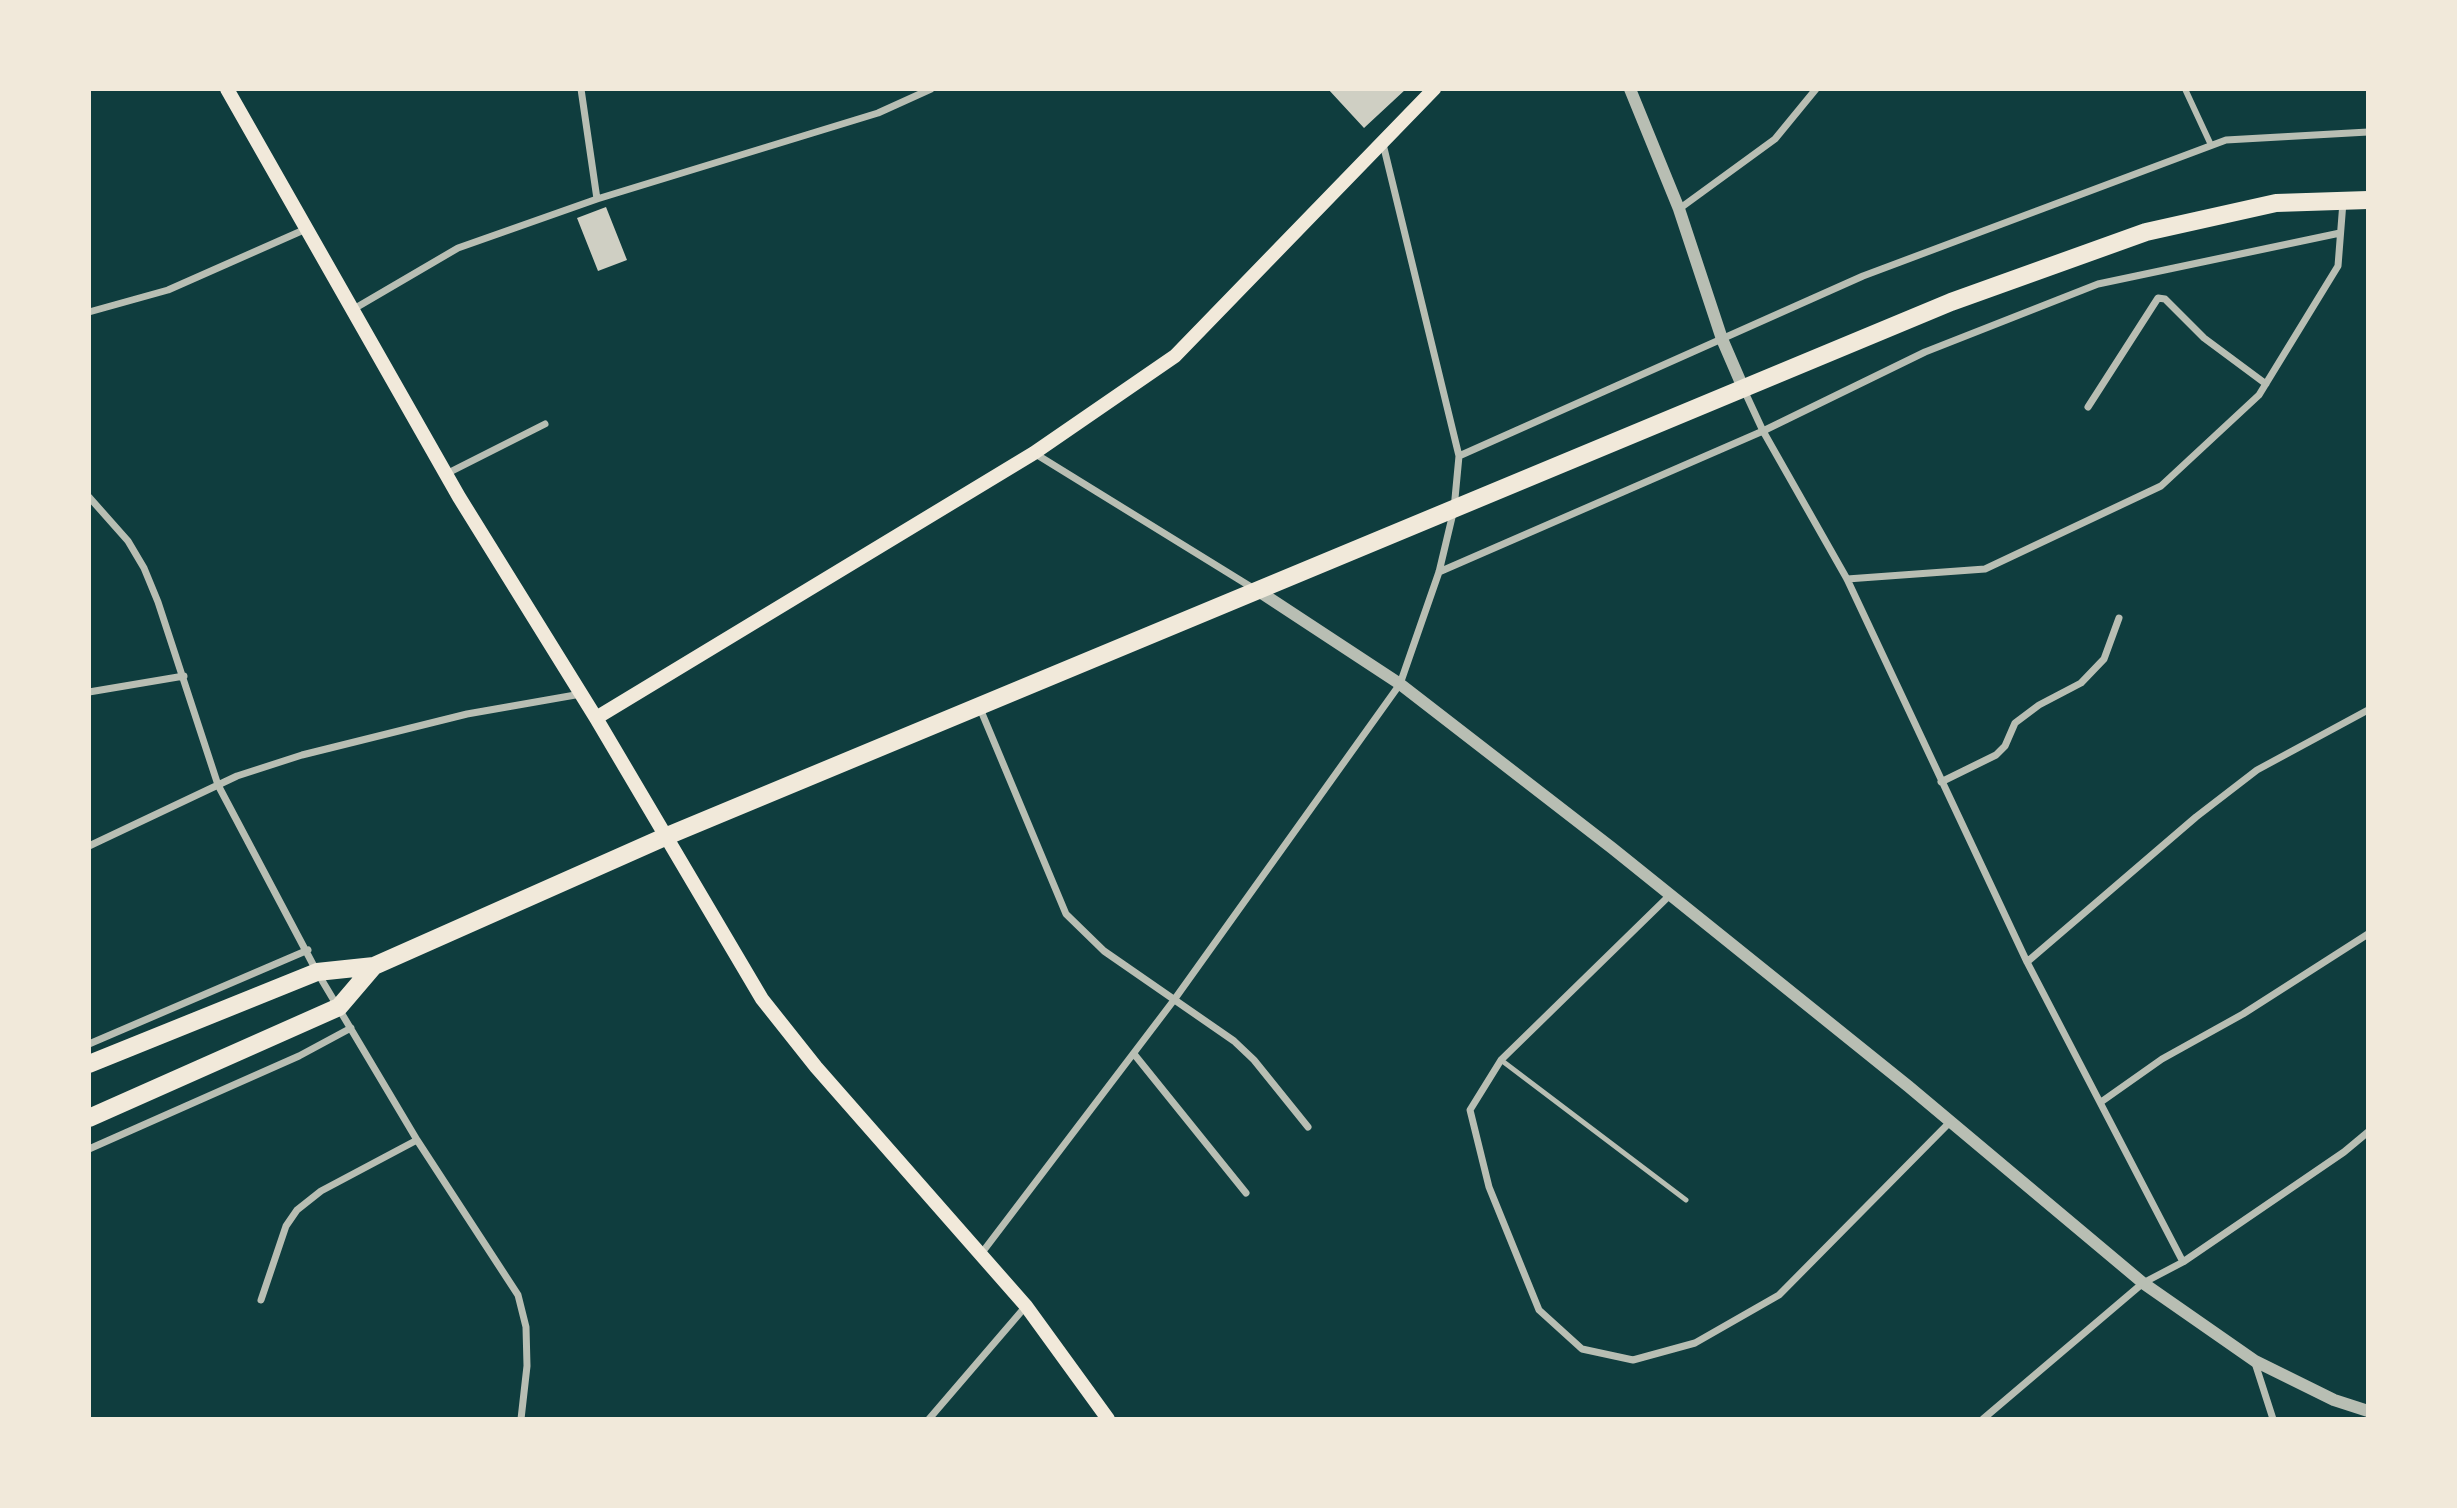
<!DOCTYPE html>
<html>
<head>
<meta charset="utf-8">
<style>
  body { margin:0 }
  #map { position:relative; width:2457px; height:1508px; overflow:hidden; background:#0f3d3e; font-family:Manrope,sans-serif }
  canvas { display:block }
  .frame { position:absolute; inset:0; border:91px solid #f1e9da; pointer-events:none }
</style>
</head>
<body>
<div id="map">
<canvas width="2457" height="1508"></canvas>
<div class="frame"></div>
</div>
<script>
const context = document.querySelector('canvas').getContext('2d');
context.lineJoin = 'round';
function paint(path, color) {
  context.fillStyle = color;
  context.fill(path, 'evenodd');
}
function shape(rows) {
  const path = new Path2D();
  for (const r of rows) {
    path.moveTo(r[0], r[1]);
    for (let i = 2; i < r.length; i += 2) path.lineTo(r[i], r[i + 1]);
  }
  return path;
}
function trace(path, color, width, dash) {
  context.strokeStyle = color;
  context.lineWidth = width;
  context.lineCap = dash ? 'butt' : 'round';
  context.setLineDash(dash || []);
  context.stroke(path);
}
const building = shape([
  [1328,89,1406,89,1364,128],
  [606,207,627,260,598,271,577,218]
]);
const service = shape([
  [1501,1060,1686,1200]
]);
const pedestrian = shape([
  [2185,89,2211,145]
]);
const minor = shape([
  [581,89,597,199],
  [1679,209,1775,139,1816,89],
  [352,310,458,248,597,199,878,113,931,89],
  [89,312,168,290,306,229],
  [1744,390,1763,431,1847,579,2027,962,2183,1262],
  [2088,407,2158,298,2165,299,2204,338,2266,384],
  [1034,453,1256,590],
  [1459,456,1863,276,2226,140,2368,132],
  [446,474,545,424],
  [89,497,128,541,144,568,158,602,218,785,317,972,417,1140,518,1295,526,1327,527,1366,521,1419],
  [1439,572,1763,431,1925,352,2098,284,2340,233],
  [1847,579,1985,569,2161,486,2259,395,2338,266,2343,202],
  [89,692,184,676],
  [979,706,1066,914,1104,951,1234,1041,1254,1060,1308,1127],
  [1941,782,1996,755,2005,746,2015,723,2039,705,2081,683,2104,659,2119,618],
  [89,846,237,776,302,755,467,714,581,694],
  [1670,895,1501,1060,1470,1110,1489,1187,1539,1310,1582,1349,1633,1360,1695,1343,1779,1295,1951,1121],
  [2027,962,2196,817,2257,770,2368,710],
  [89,1044,308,950],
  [1134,1054,1246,1193],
  [2101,1102,2162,1059,2243,1014,2368,934],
  [89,1149,299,1056,351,1028],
  [981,1254,1174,1000,1400,684,1439,572,1454,509,1459,456,1383,144],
  [261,1300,286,1226,297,1210,321,1191,417,1140],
  [2255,1363,2273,1419],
  [929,1419,1026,1306],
  [1983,1419,2143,1283,2183,1262,2344,1152,2368,1132]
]);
const tertiary = shape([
  [1630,89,1679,209,1722,339,1744,390],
  [1260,592,1400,684,1612,848,1908,1086,2143,1283,2255,1361,2334,1400,2368,1411]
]);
const secondary = shape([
  [227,89,459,497,596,718,762,999,816,1067,1026,1306,1108,1419],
  [596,718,1034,453,1175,356,1434,89]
]);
const primary = shape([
  [89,1064,317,972,374,966,667,836,1951,302,2146,232,2276,203,2368,200],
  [89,1118,339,1007,374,966]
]);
paint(building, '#cfcfc3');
trace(service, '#b8beb3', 5);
trace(pedestrian, '#b8beb3', 6);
trace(minor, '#b8beb3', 7);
trace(tertiary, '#b8beb3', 12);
trace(secondary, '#f1e9da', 14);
trace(primary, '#f1e9da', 18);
</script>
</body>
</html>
